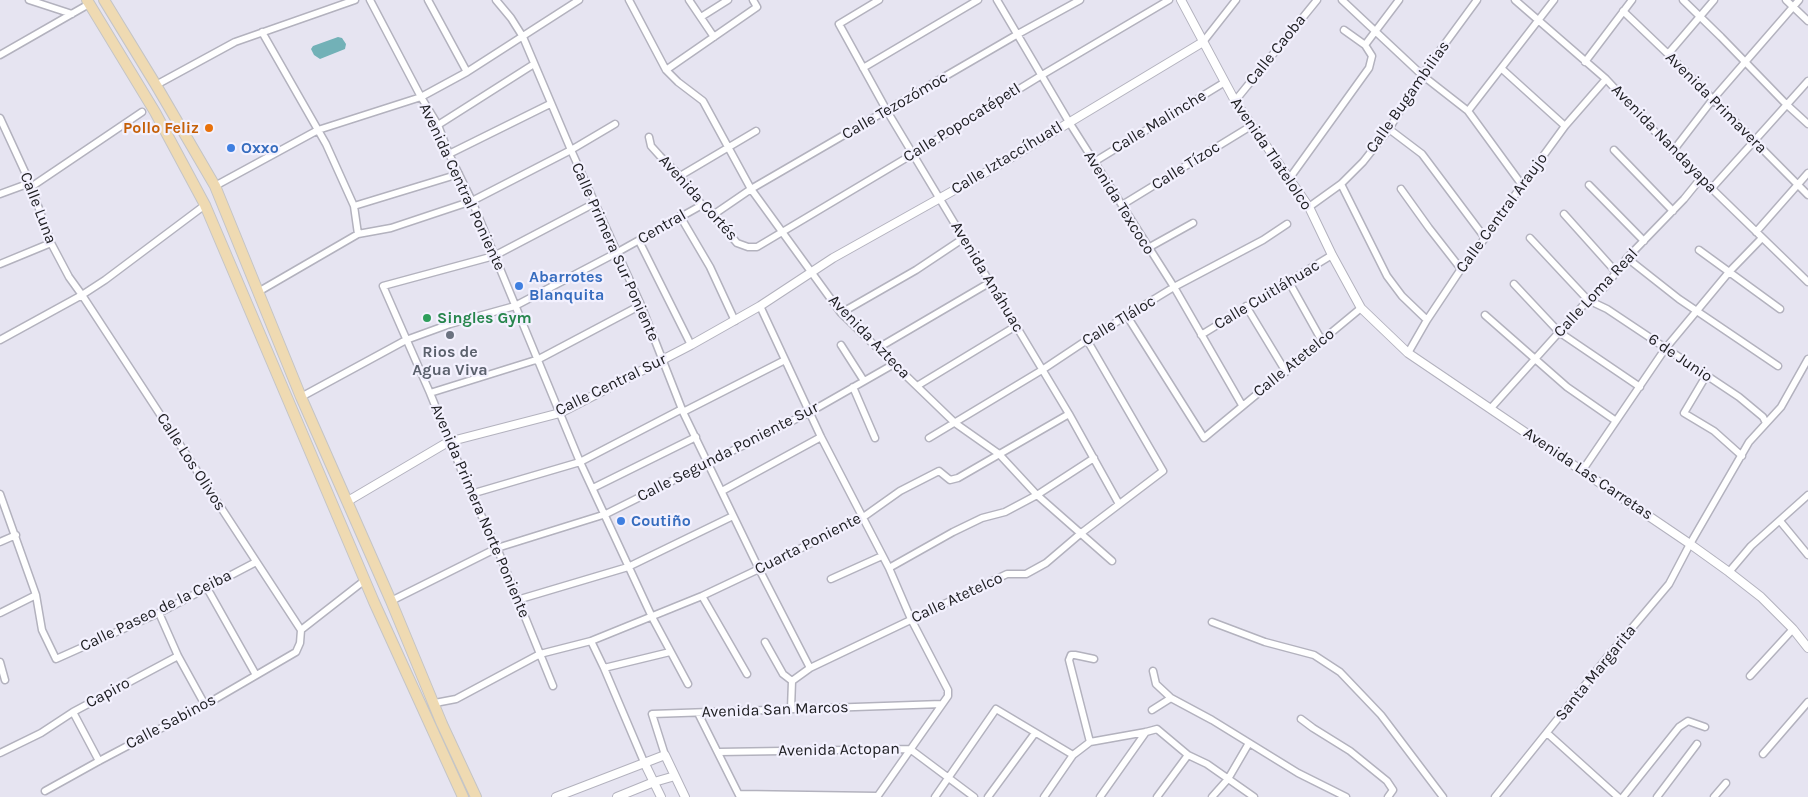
<!DOCTYPE html>
<html>
<head>
<meta charset="utf-8">
<style>
  body { margin:0 }
  canvas { display:block; background:#e6e4f1 }
</style>
</head>
<body>
<canvas width="1808" height="797"></canvas>
<script>
const context = document.querySelector('canvas').getContext('2d');
context.lineJoin = 'round';
function paint(path, color) {
  context.fillStyle = color;
  context.fill(path, 'evenodd');
}
function shape(rows) {
  const path = new Path2D();
  for (const r of rows) {
    path.moveTo(r[0], r[1]);
    for (let i = 2; i < r.length; i += 2) path.lineTo(r[i], r[i + 1]);
  }
  return path;
}
function trace(path, color, width, dash) {
  context.strokeStyle = color;
  context.lineWidth = width;
  context.lineCap = dash ? 'butt' : 'round';
  context.setLineDash(dash || []);
  context.stroke(path);
}
function drawText(font, color, halo, rows, align = 'center') {
  context.font = font + ' Karla,sans-serif';
  context.lineWidth = 4.5;
  context.setLineDash([]);
  context.textBaseline = 'middle';
  context.strokeStyle = halo;
  context.fillStyle = color;
  for (const [text, x, y, turn = 0] of rows) {
    context.save();
    context.translate(x, y);
    context.rotate((+turn || 0) * Math.PI / 180);
    context.textAlign = isNaN(turn) ? turn : align;
    if (halo) context.strokeText(text, 0, 0);
    context.fillText(text, 0, 0);
    context.restore();
  }
}
const water = shape([
  [338,37,342,38,346,44,345,49,320,59,314,55,311,49,313,46]
]);
const minor = shape([
  [29,0,72,14],
  [370,0,421,97,438,125,449,154,472,201,580,462,652,617,688,684],
  [428,0,467,72],
  [496,0,511,18,523,37,571,150,641,305,683,412,759,569,810,668],
  [629,0,666,70,678,82,703,101,751,189,841,313,955,423,999,454,1037,495,1112,561],
  [689,0,714,37],
  [879,0,839,24,887,111,1069,414,1119,504],
  [997,0,1069,122,1174,287,1242,405],
  [1342,0,1422,75,1468,111,1522,185],
  [1515,0,1606,79,1673,151,1808,282],
  [1683,0,1721,37,1786,104,1808,124],
  [1786,0,1808,21],
  [1623,11,1668,54,1808,195],
  [701,17,728,0],
  [262,32,326,144,354,206,358,234],
  [1203,42,1236,0],
  [1365,45,1399,0],
  [1668,54,1714,0],
  [0,55,89,4],
  [1585,62,1632,0],
  [863,68,978,0],
  [1502,69,1565,126],
  [666,70,757,7,753,0],
  [156,85,235,42,355,0],
  [1235,101,1317,0],
  [1468,111,1554,0],
  [0,118,30,183,51,243,69,277,82,295,301,630],
  [438,125,534,64],
  [1389,129,1422,154,1485,238],
  [649,137,651,146,660,156,680,176,702,205,713,215,737,243,748,247,757,247,913,154,1042,75,1169,0],
  [1614,150,1673,211],
  [1673,151,1713,99,1799,0],
  [449,154,550,104],
  [1094,162,1225,82],
  [680,176,756,131],
  [1289,179,1369,68,1372,56,1365,45,1344,30],
  [1341,184,1387,276,1402,296,1427,320],
  [1589,185,1644,241],
  [215,186,318,130,421,97,467,72,579,0],
  [31,187,142,112],
  [1712,188,1808,81],
  [1401,189,1429,228,1461,269],
  [0,194,30,183],
  [1122,205,1251,126],
  [354,206,459,174],
  [1309,207,1341,184,1363,162,1389,129,1422,75,1477,0],
  [1564,214,1616,272],
  [713,215,751,189,1018,34,1080,0],
  [680,216,710,267,735,321],
  [1756,232,1808,173],
  [1530,238,1588,300,1607,309,1739,397,1763,417,1766,423],
  [639,241,691,345],
  [1148,248,1193,223],
  [1699,250,1780,309],
  [1627,258,1679,299,1778,366],
  [0,264,51,243],
  [1289,282,1322,341],
  [1514,284,1559,332,1640,387],
  [258,292,358,234,391,228,472,201,571,150,615,124],
  [760,306,821,437,889,568,911,619,948,690,948,696,877,797],
  [1246,306,1286,372],
  [841,313,916,270,964,238],
  [1485,315,1567,387,1616,421],
  [1127,316,1204,438,1361,308],
  [1201,335,1332,255],
  [0,340,82,295,105,280,205,205],
  [841,345,864,381],
  [878,348,989,283],
  [1408,353,1427,320,1461,269,1485,238,1522,185,1565,126,1606,79],
  [1706,376,1684,413,1714,431,1742,456],
  [917,386,1016,326],
  [853,387,875,438],
  [430,393,539,359,641,305],
  [301,397,406,340,450,324,515,306,616,253,702,205],
  [1491,408,1588,300,1605,287,1627,258,1684,199,1701,178],
  [683,412,785,360],
  [929,438,1042,370,1087,340,1174,287,1263,240,1287,224],
  [1582,471,1665,349,1729,272,1762,238],
  [593,488,696,437],
  [722,491,821,437],
  [0,494,36,595,42,630,56,659,159,613,256,562],
  [471,494,580,462,682,409],
  [1780,521,1808,555],
  [0,542,16,535],
  [889,568,953,532,982,518,1005,512,1037,495,1094,458],
  [1729,572,1751,546,1808,495],
  [831,579,882,556],
  [207,588,256,675],
  [702,596,747,674],
  [517,600,628,567,733,516],
  [391,601,497,548,606,514,810,412,894,364],
  [0,613,36,595],
  [159,613,178,656,205,705],
  [1212,622,1265,642,1314,655,1340,672,1381,715,1443,797],
  [591,641,604,668,644,762],
  [765,642,783,674,792,681],
  [0,662,5,680],
  [604,668,670,652],
  [1153,671,1156,684,1171,698,1212,720,1298,773,1346,797],
  [1750,676,1793,629],
  [792,681,810,668,1007,574,1026,574,1046,563,1080,534,1163,471,1087,340],
  [553,686,497,548,471,494,430,393,383,286,494,256,595,203],
  [435,703,456,699,540,654,591,641,702,596,759,569,862,518,900,491,939,471,950,480,958,478,1069,414],
  [791,709,792,681],
  [1152,710,1171,698],
  [73,712,99,761],
  [698,713,740,797],
  [1301,719,1313,728,1350,751,1387,781,1393,790,1388,797],
  [1547,733,1618,797],
  [1090,742,1069,660,1071,655,1075,655,1094,659],
  [719,752,910,749,974,797],
  [0,753,41,733,73,712,178,656],
  [1763,754,1808,702],
  [665,755,652,714,942,704],
  [45,791,99,761,205,705,296,652,300,643,301,630,365,580],
  [739,794,877,796],
  [935,797,996,709,1073,755],
  [988,797,1035,733],
  [1044,797,1073,755,1090,742,1146,732,1157,729,1188,755,1207,764,1254,797],
  [1100,797,1146,732],
  [1157,797,1188,755],
  [1212,797,1228,779,1249,743],
  [1495,797,1605,660,1669,584,1690,544,1749,442,1781,407,1808,359],
  [1623,797,1679,727,1688,721,1705,727],
  [1657,797,1697,744],
  [1714,797,1726,783]
]);
const tertiary = shape([
  [1181,0,1235,101,1309,207,1332,255,1361,308,1408,353,1690,544,1729,572,1761,597,1793,629,1808,648],
  [348,501,448,442,560,413,691,345,760,306,833,258,992,169,1203,42],
  [644,762,661,797],
  [556,797,665,755,685,797],
  [617,797,654,782,675,776]
]);
const primary = shape([
  [87,0,155,112,205,205,374,602,463,797],
  [104,0,156,85,215,186,301,397,391,601,442,724,476,797]
]);
const markers = [
  [209,128,5,"#e8710a"],
  [231,148,5,"#3f7fe0"],
  [519,286,5,"#3f7fe0"],
  [427,318,5,"#2e9e5b"],
  [450,335,5,"#6b7280"],
  [621,521,5,"#3f7fe0"]
];
const streetNames = [
  ["Calle Caoba",1276,50,-51],
  ["Calle Bugambilias",1408,97,-55],
  ["Avenida Primavera",1716,103,45],
  ["Calle Tezozómoc",895,106,-30],
  ["Calle Malinche",1159,122,-31],
  ["Calle Popocatépetl",962,123,-32],
  ["Avenida Nandayapa",1664,139,46],
  ["Avenida Tlatelolco",1271,154,56],
  ["Calle Iztaccíhuatl",1007,158,-31],
  ["Calle Tízoc",1186,166,-32],
  ["Avenida Central Poniente",462,187,65],
  ["Avenida Cortés",698,198,48],
  ["Avenida Texcoco",1119,203,58],
  ["Calle Luna",38,208,69],
  ["Calle Central Araujo",1502,213,-54],
  ["Central",662,227,-30],
  ["Calle Primera Sur Poniente",615,252,66],
  ["Avenida Anáhuac",987,277,59],
  ["Calle Loma Real",1596,293,-47],
  ["Calle Cuitláhuac",1267,295,-31],
  ["Calle Tláloc",1119,321,-31],
  ["Avenida Azteca",869,337,46],
  ["6 de Junio",1680,358,34],
  ["Calle Atetelco",1294,363,-39],
  ["Calle Central Sur",611,385,-26],
  ["Calle Segunda Poniente Sur",728,452,-27],
  ["Calle Los Olivos",191,462,57],
  ["Avenida Las Carretas",1588,474,34],
  ["Avenida Primera Norte Poniente",480,511,67],
  ["Cuarta Poniente",808,544,-27],
  ["Calle Atetelco",957,598,-25],
  ["Calle Paseo de la Ceiba",156,611,-26],
  ["Santa Margarita",1596,673,-51],
  ["Capiro",108,693,-28],
  ["Avenida San Marcos",775,710,-2],
  ["Calle Sabinos",171,722,-28],
  ["Avenida Actopan",839,750,-1]
];
const foodNames = [
  ["Pollo Feliz",199,128]
];
const shopNames = [
  ["Oxxo",241,148],
  ["Abarrotes",529,277],
  ["Blanquita",529,295],
  ["Coutiño",631,521]
];
const leisureNames = [
  ["Singles Gym",437,318]
];
const worshipNames = [
  ["Rios de",450,352],
  ["Agua Viva",450,370]
];
paint(water, '#72b1b7');
trace(minor, '#b3b2be', 9);
trace(tertiary, '#b3b2be', 10);
trace(primary, '#c5c5c6', 12);
trace(minor, '#fff', 6);
trace(tertiary, '#fff', 8);
trace(primary, '#efdab2', 10);
for (const [x, y, r, color] of markers) {
  const dot = new Path2D();
  dot.arc(x, y, r, 0, 2 * Math.PI);
  context.fillStyle = color;
  context.fill(dot);
  trace(dot, '#f3f1fe', 2);
}
drawText('16px', '#202024', '#f3f1fe', streetNames);
drawText('bold 16px', '#c56008', '#f3f1fe', foodNames, 'right');
drawText('bold 16px', '#366cbe', '#f3f1fe', shopNames, 'left');
drawText('bold 16px', '#27864d', '#f3f1fe', leisureNames, 'left');
drawText('bold 16px', '#5b616d', '#f3f1fe', worshipNames);
</script>
</body>
</html>
